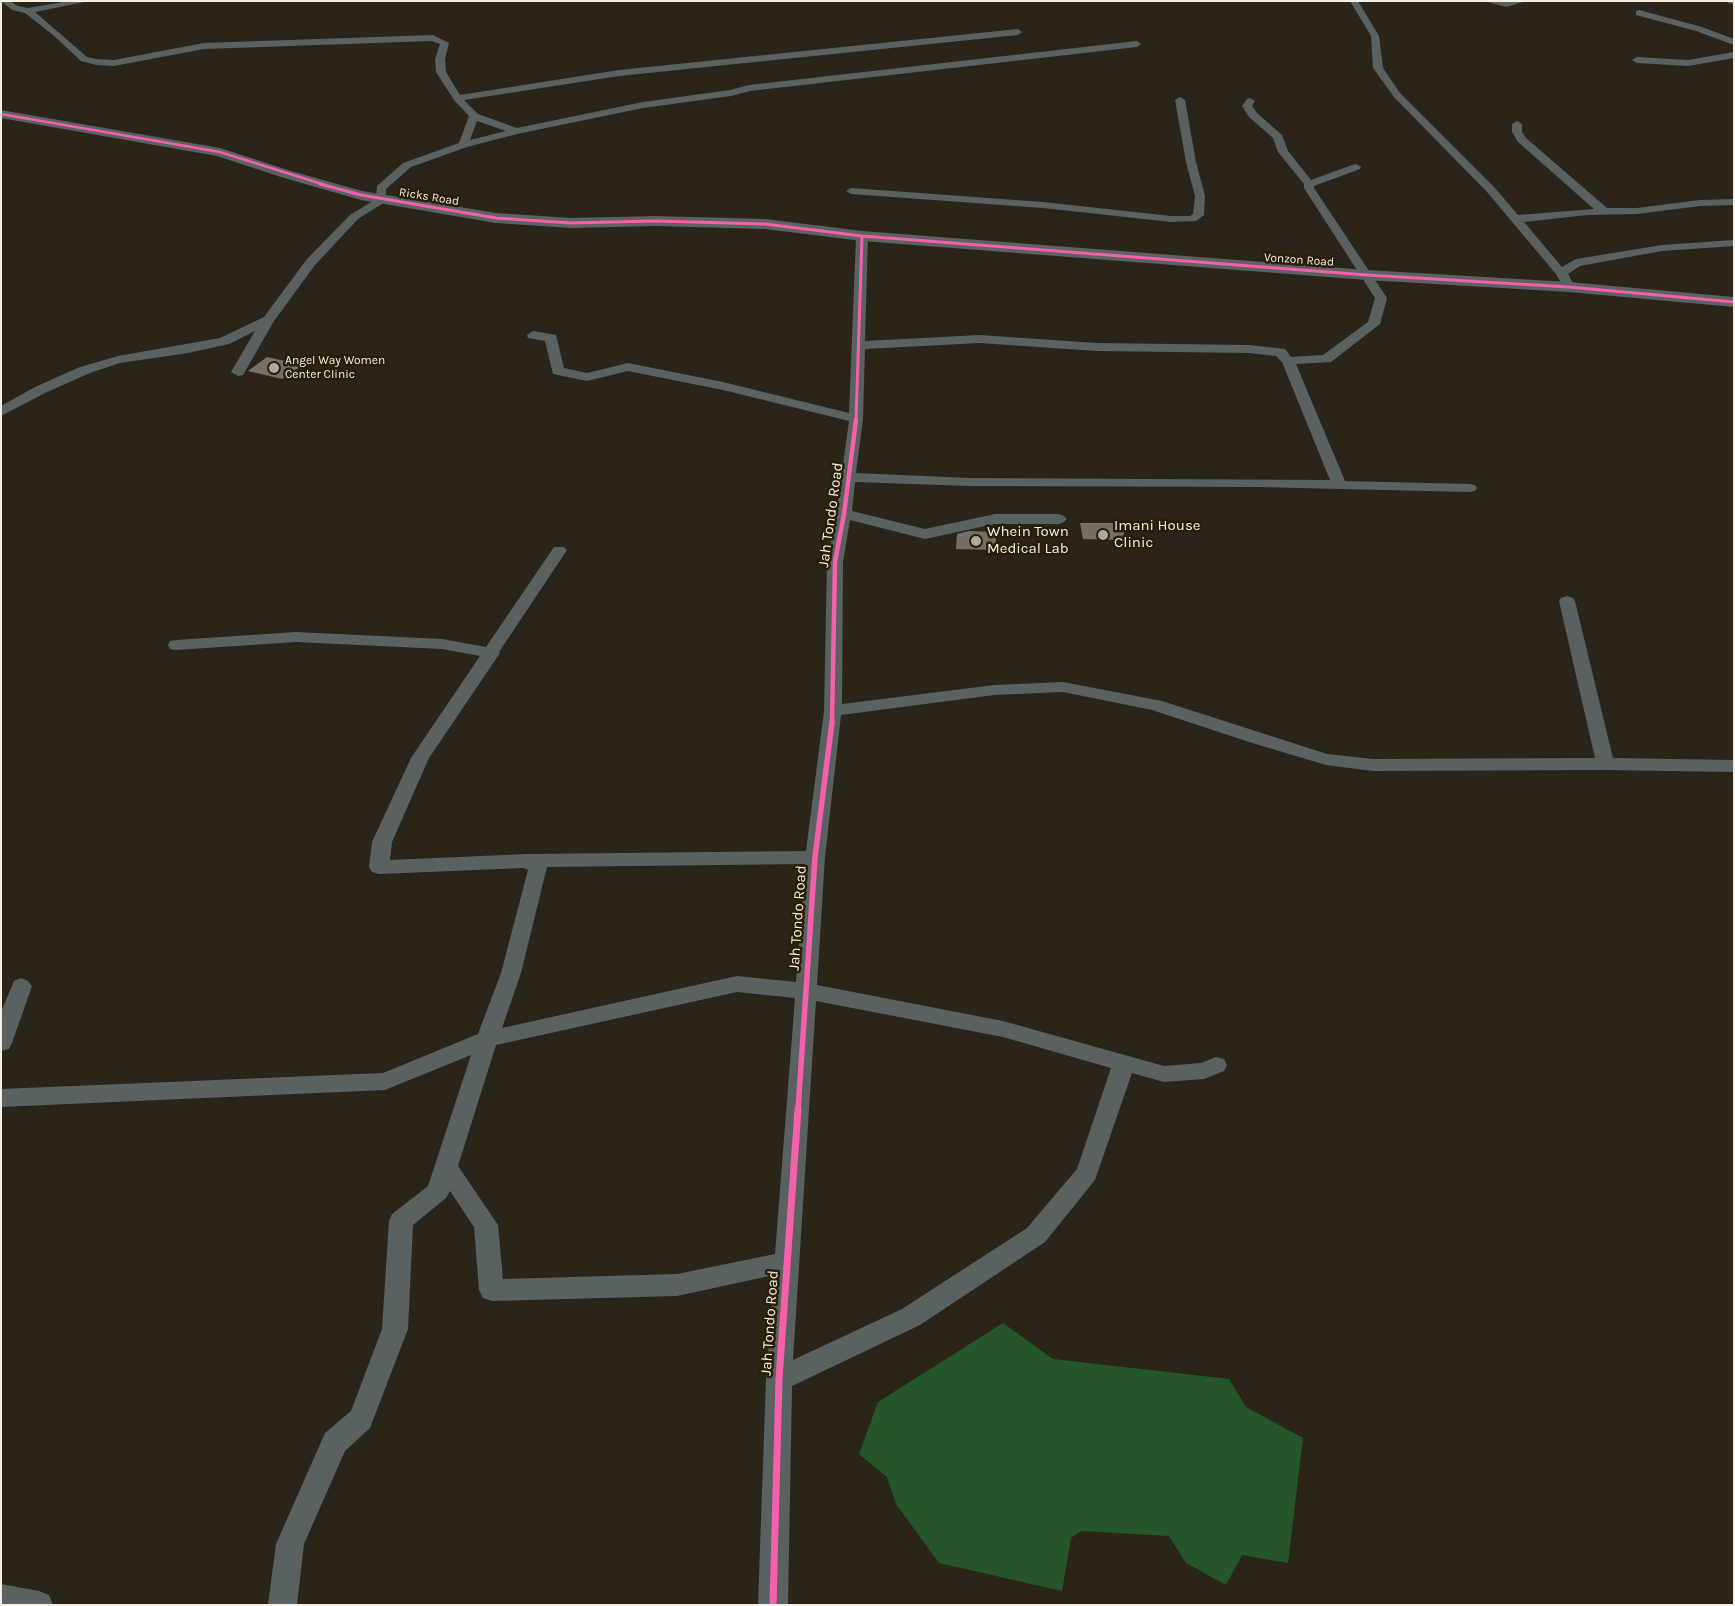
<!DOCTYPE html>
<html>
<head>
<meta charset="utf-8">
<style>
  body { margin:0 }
  #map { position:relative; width:1735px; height:1606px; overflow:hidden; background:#2b2519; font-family:Karla,sans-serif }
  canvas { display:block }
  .frame { position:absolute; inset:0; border:2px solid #f7f0e2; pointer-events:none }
</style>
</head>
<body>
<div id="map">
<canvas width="1735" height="1606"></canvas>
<div class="frame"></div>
</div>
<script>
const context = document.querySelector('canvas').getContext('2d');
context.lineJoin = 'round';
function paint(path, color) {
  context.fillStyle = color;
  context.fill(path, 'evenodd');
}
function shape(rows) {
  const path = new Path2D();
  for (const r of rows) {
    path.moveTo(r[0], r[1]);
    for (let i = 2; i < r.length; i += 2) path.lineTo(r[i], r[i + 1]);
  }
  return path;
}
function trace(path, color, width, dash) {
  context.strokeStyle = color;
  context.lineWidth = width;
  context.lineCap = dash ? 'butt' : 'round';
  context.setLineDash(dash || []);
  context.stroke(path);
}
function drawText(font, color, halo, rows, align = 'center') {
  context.font = font + ' Karla,sans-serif';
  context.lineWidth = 5;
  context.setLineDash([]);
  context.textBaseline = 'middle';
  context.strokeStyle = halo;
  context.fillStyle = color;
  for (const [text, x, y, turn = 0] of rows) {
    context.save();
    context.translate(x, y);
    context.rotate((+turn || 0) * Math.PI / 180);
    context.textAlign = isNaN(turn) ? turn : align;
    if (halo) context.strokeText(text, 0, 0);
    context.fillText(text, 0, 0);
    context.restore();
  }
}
const green = shape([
  [1003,1323,1053,1359,1229,1379,1246,1407,1303,1438,1288,1563,1242,1555,1226,1585,1186,1563,1169,1536,1081,1531,1071,1538,1062,1591,939,1563,896,1504,887,1477,859,1454,878,1402]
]);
const building = shape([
  [267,357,303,365,282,379,248,371],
  [1080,523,1122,523,1125,540,1083,539],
  [969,531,996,532,996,550,956,549,957,534]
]);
const street = shape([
  [1,1,10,1,18,6,28,8,69,1,89,1,35,12,87,57,96,59,114,60,204,43,433,35,449,43,445,59,446,72,460,95,619,70,1018,29,1022,32,1018,35,619,76,464,100,478,114,517,128,643,102,730,90,749,85,1137,41,1141,44,1137,47,750,91,731,96,643,108,517,134,467,147,411,167,386,189,385,202,358,219,315,265,274,321,243,375,238,376,231,372,255,331,229,344,188,353,120,363,90,373,45,393,1,416,1,406,35,387,80,367,118,356,220,338,264,317,307,259,350,215,376,199,377,186,403,163,459,143,469,116,454,100,436,72,435,59,440,44,432,41,204,49,114,66,96,65,81,61,53,35,25,13,12,10,1,1],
  [477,121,506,131,470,140,477,121],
  [1350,1,1358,1,1379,36,1383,68,1400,93,1495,188,1518,215,1594,209,1518,142,1512,132,1512,124,1517,121,1522,124,1522,132,1526,138,1607,208,1637,208,1700,200,1734,199,1734,205,1700,206,1637,214,1587,215,1524,222,1562,267,1576,259,1662,245,1734,240,1734,246,1662,251,1580,266,1568,274,1575,287,1569,291,1565,290,1556,274,1487,192,1394,97,1373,68,1371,36,1350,1],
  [1484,1,1526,1,1506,7,1484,1],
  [1727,1,1734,1,1734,4,1728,3,1727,1],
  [1639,10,1702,27,1734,39,1734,45,1696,31,1636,15,1636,11,1639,10],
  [1734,52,1734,58,1688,66,1637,63,1632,60,1637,57,1688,60,1734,52],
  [1180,97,1185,100,1196,162,1205,196,1204,215,1196,221,1171,222,1043,208,851,194,846,191,851,188,1043,202,1171,216,1190,216,1193,214,1195,196,1186,162,1175,100,1180,97],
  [1250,98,1255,101,1252,106,1257,113,1282,135,1288,151,1311,180,1352,165,1356,164,1361,167,1360,169,1314,186,1314,188,1387,298,1380,324,1331,362,1296,364,1345,481,1470,484,1475,485,1477,488,1475,491,1470,492,1257,487,969,486,855,482,852,511,925,529,995,514,1059,514,1064,516,1067,519,1064,522,1059,524,995,524,925,539,850,520,843,562,842,704,994,685,1063,682,1162,701,1327,754,1373,759,1595,758,1559,601,1561,598,1567,596,1573,598,1575,601,1613,758,1734,760,1734,772,1605,770,1373,771,1326,765,1249,742,1152,710,1063,692,994,695,841,715,825,857,817,985,1003,1021,1164,1066,1201,1063,1216,1057,1224,1059,1227,1065,1224,1071,1204,1079,1164,1082,1132,1073,1095,1180,1045,1242,920,1325,792,1386,788,1605,758,1605,766,1379,774,1275,677,1296,492,1301,483,1298,479,1290,474,1227,450,1191,446,1198,413,1225,408,1329,370,1428,345,1451,304,1544,297,1605,268,1605,276,1544,325,1433,351,1411,382,1329,389,1221,392,1214,428,1186,471,1055,385,1090,1,1107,1,1089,383,1073,478,1034,501,973,528,870,523,868,379,874,372,872,369,867,372,842,411,758,480,656,442,649,296,642,176,650,170,649,168,645,170,641,176,640,296,632,442,639,486,647,554,547,564,547,567,550,499,652,500,653,429,758,392,842,390,860,527,854,806,851,824,711,827,562,836,514,849,421,723,390,628,371,587,381,553,374,545,341,528,338,527,335,533,331,556,335,564,368,587,373,628,363,723,382,849,413,856,236,862,233,868,236,865,341,980,335,1096,343,1249,345,1285,349,1291,357,1323,355,1368,322,1375,298,1304,188,1304,184,1278,152,1273,138,1249,117,1242,106,1247,99,1250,98],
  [980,343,1096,351,1249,353,1276,356,1282,362,1330,480,969,478,856,473,863,419,865,349,980,343],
  [805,864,796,982,737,976,502,1028,521,973,547,867,805,864],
  [737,992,795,998,775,1254,677,1274,503,1279,498,1225,458,1166,496,1045,737,992],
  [816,1001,1003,1037,1111,1068,1077,1169,1027,1228,902,1309,793,1360,816,1001],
  [21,978,28,981,32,986,12,1043,9,1049,1,1051,1,1012,14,981,21,978],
  [1,1584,39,1591,49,1595,53,1605,1,1605,1,1584]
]);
const secondary = shape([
  [1,110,220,148,291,171,362,191,496,213,571,218,655,216,765,219,862,231,1367,270,1569,282,1734,297,1734,307,1569,292,1367,280,862,241,765,229,655,226,571,228,496,223,361,200,281,177,217,156,1,118,1,110]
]);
const cyclewayFar4 = shape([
  [1,114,220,152,325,185]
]);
const cyclewayFar3 = shape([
  [320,184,361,195,496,218,571,223,655,221,765,224,862,236,1367,275,1569,287,1734,302],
  [856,421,862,236]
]);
const cyclewayFar2 = shape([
  [832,723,835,562,844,514,856,420]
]);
const cyclewayFar1 = shape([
  [798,1110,815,857,832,722]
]);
const cycleway = shape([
  [773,1605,779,1379,798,1109]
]);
const markers = [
  [274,368,6,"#b0a99c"],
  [1103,535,6,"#b0a99c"],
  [976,541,6,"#b0a99c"]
];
const farStreetnames = [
  ["Ricks Road",429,197,9],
  ["Vonzon Road",1299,260,4]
];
const farPoinames = [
  ["Angel Way Women",285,361],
  ["Center Clinic",285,375]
];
const streetNames = [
  ["Jah Tondo Road",831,515,-82],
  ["Jah Tondo Road",798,918,-86],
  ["Jah Tondo Road",770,1323,-86]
];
const poiNames = [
  ["Imani House",1114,526],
  ["Clinic",1114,543],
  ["Whein Town",987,532],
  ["Medical Lab",987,549]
];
paint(green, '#255629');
paint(building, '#757065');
paint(street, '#596161');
paint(secondary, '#5b6262');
trace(cyclewayFar4, '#f560ab', 2.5);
trace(cyclewayFar3, '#f560ab', 3);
trace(cyclewayFar2, '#f560ab', 4.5);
trace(cyclewayFar1, '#f560ab', 5.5);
trace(cycleway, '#f560ab', 7);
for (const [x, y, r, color] of markers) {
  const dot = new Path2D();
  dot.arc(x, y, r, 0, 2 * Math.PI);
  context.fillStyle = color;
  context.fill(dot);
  trace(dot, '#291e07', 2);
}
drawText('12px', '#f7f0e2', '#291e07', farStreetnames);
drawText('12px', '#f7f0e2', '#291e07', farPoinames, 'left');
drawText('15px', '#f7f0e2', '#291e07', streetNames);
drawText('15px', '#f7f0e2', '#291e07', poiNames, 'left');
</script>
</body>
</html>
